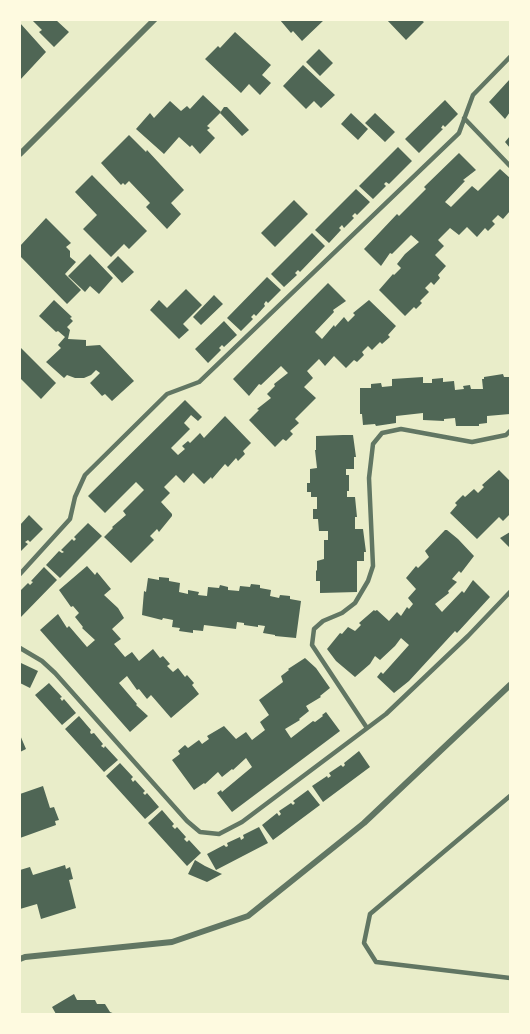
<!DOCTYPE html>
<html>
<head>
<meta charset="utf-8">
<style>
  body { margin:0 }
  #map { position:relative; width:530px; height:1034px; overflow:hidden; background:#e9edc9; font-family:"Titillium Web",sans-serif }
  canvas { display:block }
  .frame { position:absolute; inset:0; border:21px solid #fefae0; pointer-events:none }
</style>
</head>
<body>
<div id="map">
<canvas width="530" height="1034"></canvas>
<div class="frame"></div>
</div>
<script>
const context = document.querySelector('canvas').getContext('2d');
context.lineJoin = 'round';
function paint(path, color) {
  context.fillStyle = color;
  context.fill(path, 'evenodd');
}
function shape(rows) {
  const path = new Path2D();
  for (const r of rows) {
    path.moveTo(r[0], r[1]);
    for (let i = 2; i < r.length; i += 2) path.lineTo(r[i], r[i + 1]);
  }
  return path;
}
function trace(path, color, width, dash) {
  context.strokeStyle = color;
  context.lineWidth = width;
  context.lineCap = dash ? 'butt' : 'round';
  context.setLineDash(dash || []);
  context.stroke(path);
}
const building = shape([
  [32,20,56,20,69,32,54,47,39,32,42,30],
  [280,20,324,20,302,41,293,31,291,33],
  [387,20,421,20,424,22,406,40],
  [20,23,46,52,20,80],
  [235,32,271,65,262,75,271,83,260,95,249,84,241,93,205,59,218,46,220,48],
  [319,49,333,63,320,76,306,62],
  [303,65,335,95,321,108,314,101,306,109,283,86],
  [510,79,510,112,505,119,489,102],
  [203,95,221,112,207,126,210,128,207,130,215,138,200,154,192,145,190,147,179,137,164,154,136,129,150,113,154,118,170,101,181,111,187,106,190,109],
  [445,100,458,114,445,127,443,125,441,128,443,129,419,153,405,139],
  [224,107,227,107,249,130,242,136,220,113],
  [351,113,368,129,358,140,341,124],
  [375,113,395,132,385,142,365,123],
  [129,135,146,152,147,150,184,190,171,203,181,214,167,229,146,207,150,203,129,181,125,185,123,183,121,185,101,163],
  [510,136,510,148,505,142],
  [398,147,412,161,389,184,386,182,384,184,386,186,373,199,359,186],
  [459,153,476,170,463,180,465,181,445,202,451,207,472,186,478,191,500,169,510,178,510,211,503,219,498,215,492,221,495,224,488,231,485,228,477,237,467,227,459,235,450,228,438,240,444,246,435,255,446,266,438,275,440,278,434,285,431,282,425,288,429,292,420,301,422,303,416,309,414,307,405,316,379,290,393,274,394,275,401,268,397,264,405,254,419,242,411,235,392,254,390,253,381,266,364,249,397,214,399,216,426,189,424,187],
  [92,175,147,231,129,249,124,244,111,257,83,229,97,215,75,192],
  [356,189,370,202,357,215,355,213,352,216,354,218,344,228,342,225,339,228,341,230,329,243,315,230],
  [294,200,308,214,275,247,261,233],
  [46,218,71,243,66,247,70,251,70,257,76,262,65,274,81,290,67,304,20,256,20,246],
  [312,233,325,246,300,272,298,270,295,273,297,275,284,287,271,274],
  [90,254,113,278,99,294,90,286,85,292,68,276],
  [118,256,134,272,122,283,107,267],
  [267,277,281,290,268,303,266,301,264,304,265,306,256,316,254,314,251,317,253,319,241,331,227,318],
  [328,283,346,301,333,310,334,312,315,332,322,339,334,325,335,327,344,317,348,322,355,315,353,313,369,300,396,326,388,335,390,337,382,344,380,342,372,350,368,346,362,352,364,355,357,362,354,360,346,368,334,356,325,366,319,359,307,371,313,378,304,387,316,398,295,419,299,423,290,431,293,434,286,441,283,439,275,447,249,420,259,410,257,409,271,398,267,394,275,386,274,384,288,373,281,366,261,385,259,384,249,396,233,379],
  [186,289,202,305,183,324,189,330,179,339,150,310,159,300,167,308],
  [214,295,223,304,201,325,193,317],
  [54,300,72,317,70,318,73,321,67,327,70,330,68,339,86,340,86,346,100,345,134,381,112,401,105,394,102,396,90,383,100,373,96,370,91,375,84,378,75,378,67,375,64,378,46,362,61,348,58,345,65,337,58,331,56,332,39,316],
  [224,321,237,335,224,347,222,345,219,348,221,350,208,363,195,349],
  [20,347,56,383,41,399,20,378],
  [503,374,504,377,510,377,510,414,487,416,487,423,479,424,479,426,456,426,455,418,444,419,444,421,423,420,423,413,396,416,396,423,376,426,375,424,363,425,362,414,360,414,360,388,371,388,371,384,381,383,382,387,392,386,392,379,423,377,423,383,432,383,432,379,443,378,443,382,454,381,455,390,464,389,463,386,470,385,471,389,483,389,482,379,484,379,484,377],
  [185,400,202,417,198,421,191,415,184,423,190,429,171,448,178,455,185,449,182,446,188,441,190,443,200,433,204,438,225,416,251,443,243,451,245,454,238,461,236,458,228,467,225,464,212,479,211,477,204,484,193,473,184,483,176,475,164,487,170,493,161,502,172,514,172,516,159,532,157,529,150,536,154,540,131,563,104,537,113,528,112,527,126,515,123,511,144,490,136,482,105,513,88,496],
  [343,435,353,435,356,457,354,457,354,469,346,469,346,475,349,475,349,491,347,491,347,497,355,497,357,517,355,517,355,529,363,529,366,552,364,552,364,561,357,561,357,592,320,593,320,581,316,581,316,571,317,570,317,561,324,559,324,540,328,540,328,531,319,531,318,519,313,519,313,509,317,509,317,497,311,497,311,492,307,492,307,483,310,483,310,469,317,468,315,450,316,450,316,436],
  [499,470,510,481,510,514,503,521,499,517,477,539,450,513,457,505,455,503,463,495,465,497,474,489,478,493,484,487,482,485],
  [29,515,43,529,30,542,28,540,25,542,28,544,20,552,20,525],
  [88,523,102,536,60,578,46,565,59,551,62,553,64,552,61,550,72,539,74,541,76,539,74,537],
  [445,530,447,530,458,539,474,556,461,573,459,571,452,579,457,582,448,591,449,593,435,604,442,612,462,591,464,593,473,580,490,597,457,633,455,631,409,681,394,693,377,677,381,672,383,674,409,645,401,638,395,646,380,660,375,656,370,664,355,677,336,661,327,649,340,633,342,634,348,627,355,631,361,625,359,623,374,610,375,611,377,610,389,621,397,612,401,616,407,607,409,609,413,604,408,598,416,589,406,578,416,566,418,568,429,557,425,551],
  [510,532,510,548,500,538],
  [87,566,95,575,97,572,111,589,104,595,118,608,124,618,112,629,121,639,114,644,125,657,132,652,139,661,153,649,160,658,163,656,170,664,167,666,173,672,178,668,185,677,187,675,194,683,192,685,199,694,171,718,151,695,147,699,139,689,137,690,127,676,119,683,137,704,136,705,148,716,130,732,40,630,58,614,67,628,69,626,87,647,95,640,82,628,83,627,75,617,79,613,73,606,71,607,59,590],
  [44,567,57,580,20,618,20,591,28,583,30,585,33,582,31,581],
  [159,577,169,578,169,581,180,583,179,592,188,594,188,590,199,592,198,595,207,596,208,587,219,588,220,585,228,587,228,590,239,591,240,586,250,587,251,584,260,585,260,588,271,590,270,596,279,598,280,595,290,596,290,599,301,601,296,638,275,636,275,635,263,633,265,626,258,625,258,627,244,625,244,623,237,622,236,629,204,625,203,631,193,630,193,633,179,631,180,628,172,627,173,620,163,618,162,620,142,615,144,591,146,592,148,578,159,580],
  [305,658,316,668,330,688,320,696,321,697,306,706,309,711,299,719,300,720,285,729,291,738,313,721,315,722,323,716,322,715,326,712,340,731,232,812,217,793,221,790,222,792,252,767,246,758,233,770,232,769,222,777,218,772,205,784,204,783,194,790,172,760,180,754,178,751,185,745,188,748,199,740,202,744,209,739,207,736,224,726,236,739,246,732,252,740,265,730,260,722,269,715,259,700,283,682,281,676,289,670,288,669],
  [21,663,38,671,30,688,20,683],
  [49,683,62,697,60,698,62,701,64,699,76,713,62,725,35,695],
  [79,716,91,730,90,732,91,734,94,733,103,744,101,746,104,748,105,746,118,760,104,772,65,729],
  [20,735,26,749,20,752],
  [359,751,370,767,323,802,312,786,327,776,328,778,331,776,329,773,341,765,343,767,345,765,344,763],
  [120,763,133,777,131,779,133,782,135,780,145,791,143,793,145,795,147,793,159,807,145,819,106,776],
  [43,786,50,808,54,807,59,820,55,821,56,825,20,838,20,794],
  [308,790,320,805,273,840,262,825,277,813,279,816,281,814,279,811,291,803,293,805,295,803,293,801],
  [162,810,174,824,172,826,175,829,177,827,186,837,184,839,187,842,189,840,201,853,187,866,148,823],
  [259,827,268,843,216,870,207,854,224,845,226,847,228,846,227,843,240,837,241,840,244,838,243,835],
  [195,860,205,866,222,874,207,882,188,874],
  [65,865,66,869,70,867,73,879,69,880,76,908,41,919,37,904,20,909,20,870,30,867,33,875],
  [74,994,77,1000,95,1000,97,1004,105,1004,110,1012,115,1014,56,1014,52,1007]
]);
const service = shape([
  [464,118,510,166],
  [20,574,70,519,75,497,85,475,167,394,199,382,459,133,473,95,510,57],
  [20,648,42,661,55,673,187,821,200,832,219,834,242,822,386,714,468,636,510,592],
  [367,728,312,645,314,629,323,621,342,613,355,603,368,581,373,566,369,478,373,444,382,433,401,429,472,442,506,435,510,431],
  [510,796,370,914,364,943,376,962,510,978]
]);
const minor = shape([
  [20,154,154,20],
  [20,959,25,957,172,942,248,916,364,823,510,685]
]);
paint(building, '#4f6655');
trace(service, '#617663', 4.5);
trace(minor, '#617663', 6);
</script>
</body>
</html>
